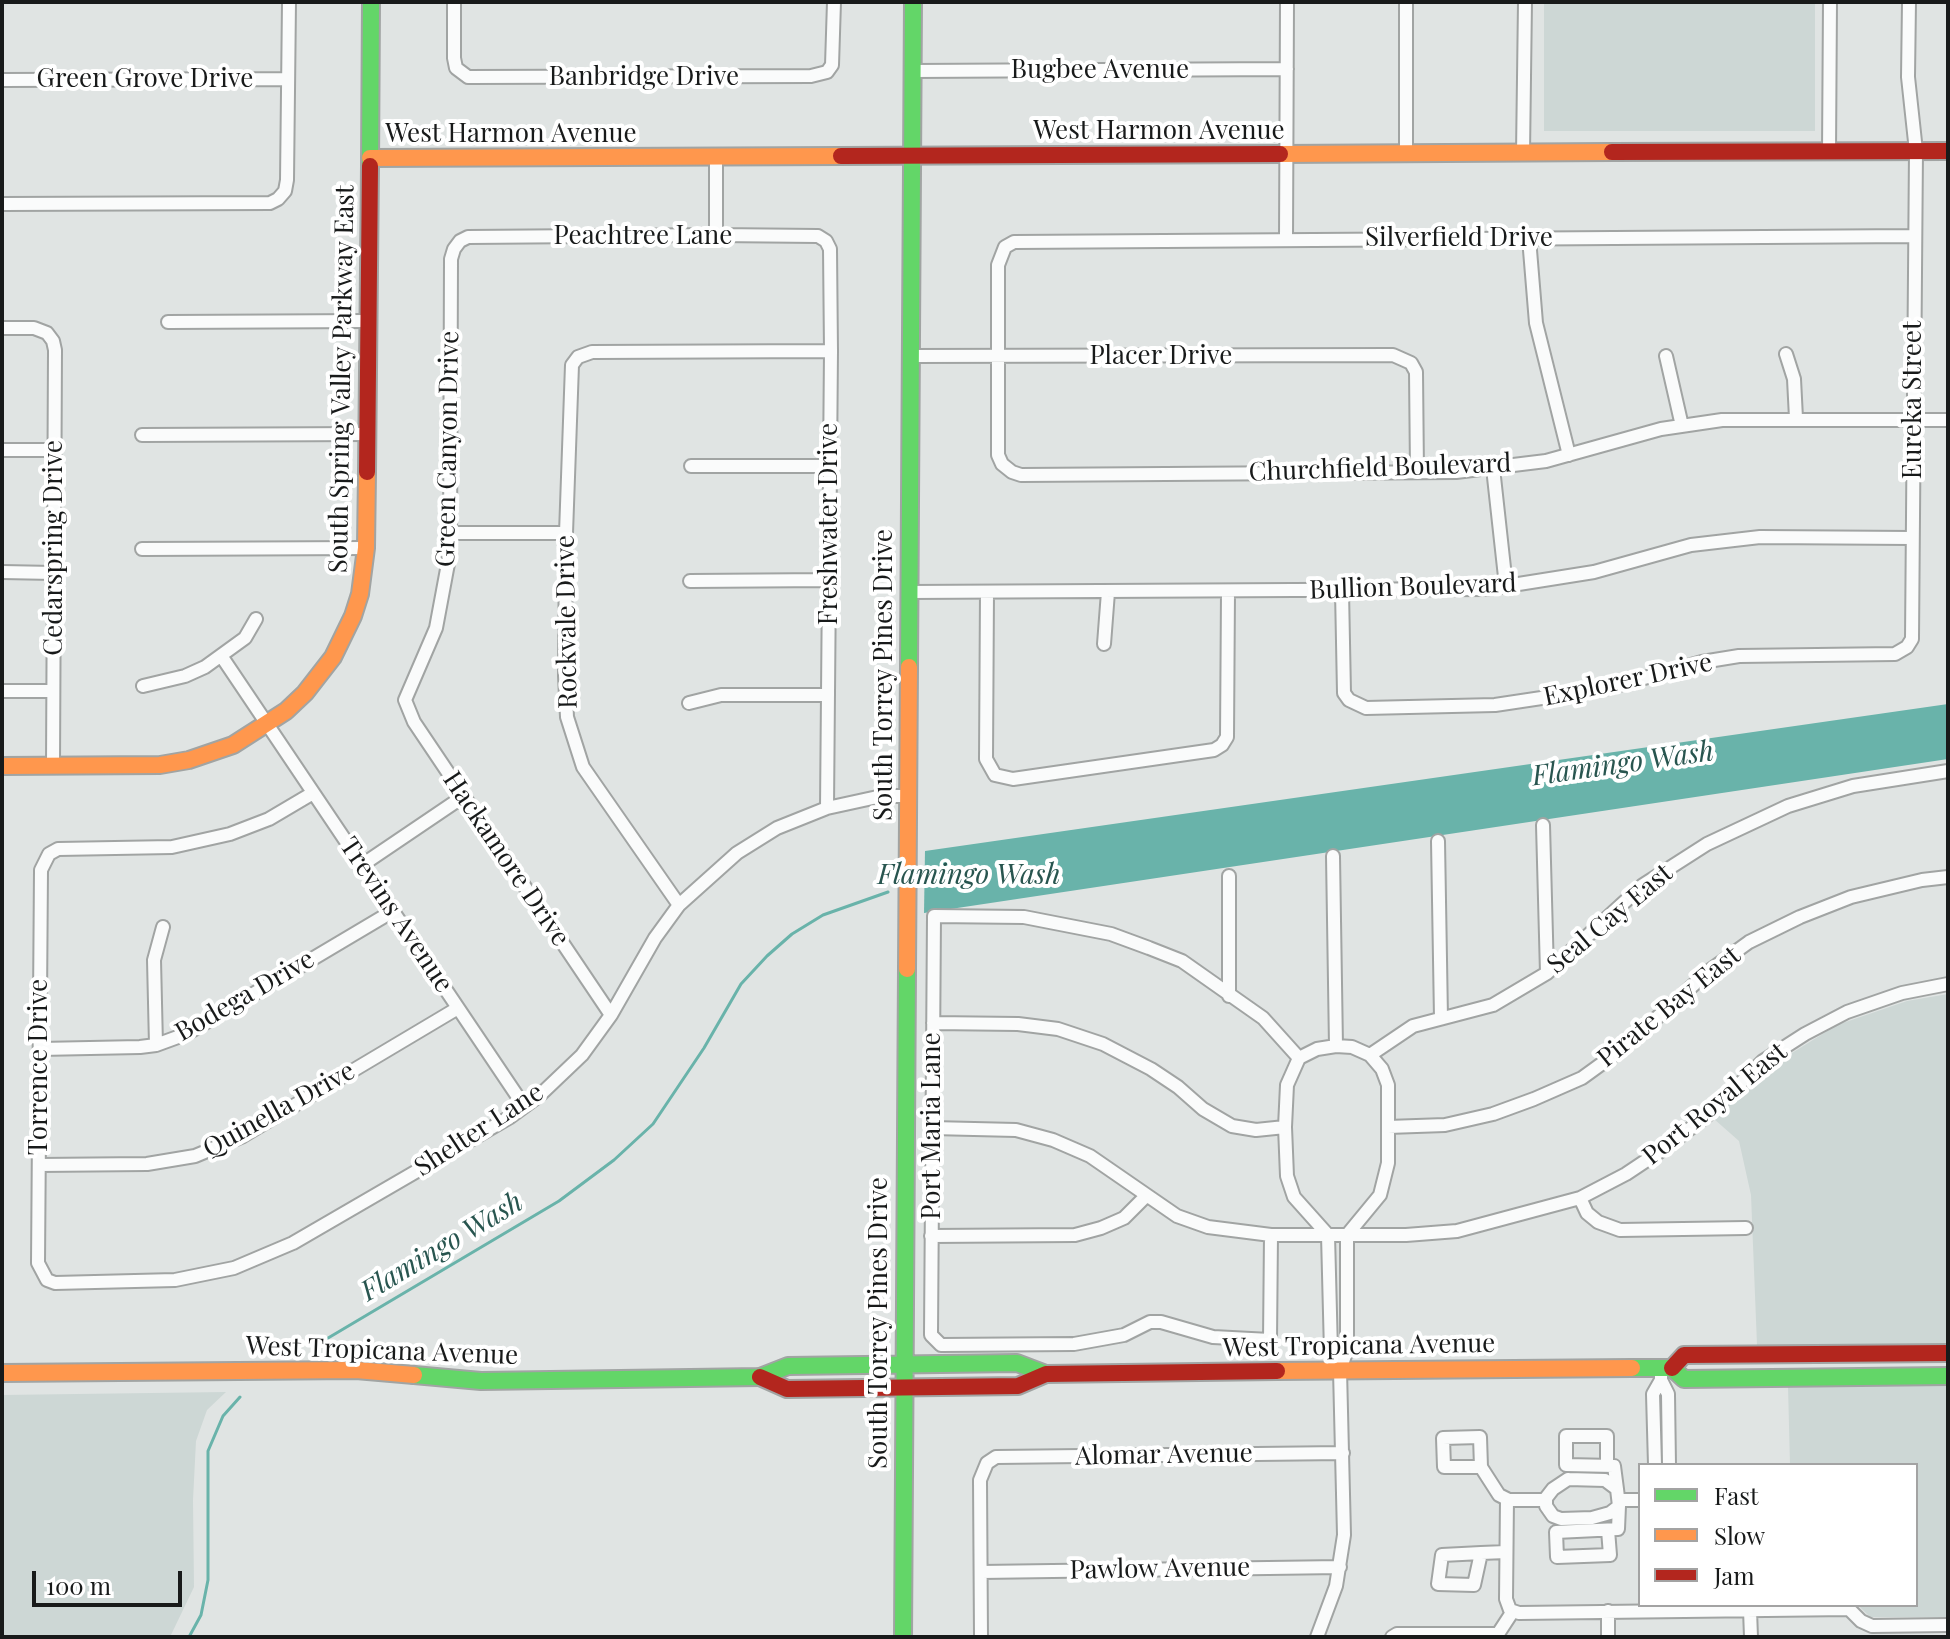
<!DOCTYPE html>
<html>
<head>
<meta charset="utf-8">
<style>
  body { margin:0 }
  #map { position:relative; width:1950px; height:1639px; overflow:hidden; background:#e0e4e3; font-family:"Playfair Display",serif }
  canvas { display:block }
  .frame { position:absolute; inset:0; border:4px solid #181a1a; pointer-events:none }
  .legend { position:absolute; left:1638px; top:1463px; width:280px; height:144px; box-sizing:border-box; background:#fff; border:2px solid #a3a3a3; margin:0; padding:10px 14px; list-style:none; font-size:24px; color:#181a1a }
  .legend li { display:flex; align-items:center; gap:16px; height:40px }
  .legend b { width:40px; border:2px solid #a3a3a3 }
  .scale { position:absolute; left:32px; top:1571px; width:150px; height:36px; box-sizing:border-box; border:4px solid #181a1a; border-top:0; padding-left:10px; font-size:24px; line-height:28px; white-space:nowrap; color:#181a1a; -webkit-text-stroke:6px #fff; paint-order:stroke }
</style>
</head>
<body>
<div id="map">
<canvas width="1950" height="1639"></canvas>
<div class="frame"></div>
<ul class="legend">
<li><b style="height:10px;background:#63d668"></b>Fast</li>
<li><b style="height:10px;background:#ff974d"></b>Slow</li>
<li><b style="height:10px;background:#b3261e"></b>Jam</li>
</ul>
<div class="scale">100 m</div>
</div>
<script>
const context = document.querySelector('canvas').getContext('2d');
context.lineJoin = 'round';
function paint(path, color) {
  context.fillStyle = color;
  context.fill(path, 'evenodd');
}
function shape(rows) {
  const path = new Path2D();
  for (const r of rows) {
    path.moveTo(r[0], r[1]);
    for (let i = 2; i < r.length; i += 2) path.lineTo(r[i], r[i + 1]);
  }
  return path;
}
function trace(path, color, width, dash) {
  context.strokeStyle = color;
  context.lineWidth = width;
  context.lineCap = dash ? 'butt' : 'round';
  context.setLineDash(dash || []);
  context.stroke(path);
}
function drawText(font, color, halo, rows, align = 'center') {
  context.font = font + ' "Playfair Display",serif';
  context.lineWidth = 8;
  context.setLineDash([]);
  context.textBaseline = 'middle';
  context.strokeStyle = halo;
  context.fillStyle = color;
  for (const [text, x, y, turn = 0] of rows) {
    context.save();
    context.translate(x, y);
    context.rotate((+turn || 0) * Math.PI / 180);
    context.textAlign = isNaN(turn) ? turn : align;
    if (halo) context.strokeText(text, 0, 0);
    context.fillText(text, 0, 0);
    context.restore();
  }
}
const built = shape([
  [1544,2,1815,2,1815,131,1544,131],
  [1948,994,1948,1345,1757,1345,1751,1195,1739,1141,1714,1119,1763,1071,1837,1025,1907,1001],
  [1948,1384,1948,1617,1870,1617,1858,1605,1916,1605,1916,1465,1790,1465,1788,1386],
  [226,1392,207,1410,196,1441,193,1500,194,1587,170,1637,2,1637,2,1395]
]);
const water = shape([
  [1948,704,1948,759,924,913,925,851]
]);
const stream = shape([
  [318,1344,559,1201,614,1160,653,1124,704,1048,741,984,767,956,792,934,823,915,888,892],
  [189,1637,201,1615,208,1580,208,1451,223,1416,240,1397]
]);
const street = shape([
  [454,2,454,58,456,68,468,77,811,76,827,72,832,65,834,2],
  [913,71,1287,69],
  [2,80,288,79],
  [1829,152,1830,2],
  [1523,153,1525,2],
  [1406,154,1406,2],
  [2,204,270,203,278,199,285,191,287,180,289,2],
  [716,235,716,157],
  [1914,236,1014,242,1005,247,998,265,998,455,1002,464,1012,472,1021,475,1456,472,1546,461,1661,429,1722,420,1948,420],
  [1529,238,1536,323,1569,455],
  [1286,239,1287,2],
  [168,322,369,321],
  [2,328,34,328,47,333,53,341,55,350,53,766],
  [1786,354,1794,379,1796,418],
  [910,356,1393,355,1411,363,1416,372,1417,472],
  [1666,356,1682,426],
  [142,435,368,434],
  [2,450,55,450],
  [691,466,830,466],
  [1493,468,1506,586],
  [450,533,566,533],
  [142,549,366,548],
  [2,572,54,573],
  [690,581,829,580],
  [1342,591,1344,693,1349,700,1366,708,1495,705,1608,688,1702,662,1739,656,1895,654,1907,647,1912,639,1916,151,1908,77,1909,2],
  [908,592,1487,589,1594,572,1691,545,1760,537,1912,538],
  [987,592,986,759,995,775,1013,779,1214,750,1222,745,1227,737,1228,592],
  [1104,644,1108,592],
  [222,657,524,1106],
  [143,686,185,676,205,667,245,638,256,619],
  [2,691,53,691],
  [689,703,721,695,828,695],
  [313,793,269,819,230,834,172,847,58,849,49,854,41,870,38,1263,47,1280,55,1283,175,1280,234,1268,293,1243,510,1117,540,1095,582,1055,611,1015,655,938,679,905,737,853,777,828,827,808,882,796,907,796],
  [1543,825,1547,973],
  [1438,841,1441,1018],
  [1333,856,1336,1046],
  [362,865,464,796],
  [1229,876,1229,996],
  [679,905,583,767,567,717,565,676,566,533,572,365,578,357,592,352,831,351],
  [611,1015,414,722,405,700,436,628,450,553,451,259,454,249,460,241,468,237,716,235,818,236,826,241,830,249,831,351,827,808],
  [933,1023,1018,1024,1058,1029,1103,1044,1151,1069,1178,1087,1203,1109,1232,1126,1256,1130,1285,1127],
  [156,1045,154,960,163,927],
  [40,1049,140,1047,156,1045,186,1034,393,911],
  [1370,1055,1413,1026,1493,1005,1547,973,1643,885,1707,844,1788,806,1853,786,1948,771],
  [1388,1127,1445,1125,1493,1114,1534,1099,1582,1078,1622,1049,1709,971,1749,942,1800,917,1851,897,1922,880,1948,877],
  [932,1128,1016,1130,1053,1140,1090,1156,1177,1216,1208,1227,1271,1235,1406,1235,1457,1231,1580,1198,1626,1174,1665,1148,1709,1114,1763,1061,1805,1034,1847,1012,1902,993,1948,984],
  [39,1165,147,1164,195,1156,243,1136,458,1008],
  [1580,1198,1587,1213,1598,1222,1620,1230,1746,1228],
  [1271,1235,1270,1340,1213,1337,1161,1322,1150,1322,1124,1335,1074,1344,941,1345,931,1335,934,916,1024,917,1111,934,1149,948,1182,961,1263,1018,1299,1058],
  [931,1236,1075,1235,1101,1228,1124,1218,1145,1197],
  [1661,1368,1661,1380,1668,1394,1669,1465],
  [1607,1465,1607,1436,1566,1436,1566,1465,1614,1466,1617,1489],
  [1655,1465,1653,1394,1661,1380],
  [1481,1467,1444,1467,1443,1438,1480,1437,1481,1467,1499,1495,1509,1500,1546,1500],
  [1568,1479,1605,1480,1617,1489,1619,1506,1610,1513,1592,1518,1561,1519,1553,1516,1546,1506,1546,1498,1553,1489,1568,1479],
  [1507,1499,1506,1599,1510,1610,1519,1613,1849,1609,1861,1621,1872,1626,1948,1625],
  [1620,1500,1640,1500],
  [1608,1530,1610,1555,1557,1557,1556,1532,1618,1529,1619,1506],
  [1481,1553,1474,1585,1438,1584,1442,1555,1462,1554,1481,1553,1506,1552],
  [981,1572,1340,1567],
  [1750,1610,1751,1637],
  [1608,1611,1608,1637],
  [981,1637,980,1480,987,1463,996,1457,1343,1453],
  [1317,1637,1336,1586,1344,1535,1340,1370,1347,1350,1347,1235,1380,1195,1388,1163,1388,1085,1382,1069,1370,1055,1352,1047,1336,1046,1317,1049,1299,1058,1287,1085,1285,1127,1287,1176,1294,1197,1328,1235,1331,1352,1340,1370],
  [1392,1637,1397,1634,1498,1634],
  [1496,1637,1513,1611]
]);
const fast = shape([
  [370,166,371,2],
  [909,667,913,2],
  [1632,1368,1672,1368,1684,1379,1948,1376],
  [414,1375,481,1381,760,1377,788,1366,1017,1363,1046,1374],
  [903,1637,907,969]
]);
const slow = shape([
  [1280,154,1612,152],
  [370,158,841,156],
  [2,766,160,765,189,760,233,745,286,711,305,693,333,657,353,616,360,594,366,548,367,472],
  [907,969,909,667],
  [1277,1371,1632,1368],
  [2,1373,356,1370,414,1375]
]);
const jam = shape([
  [1612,152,1948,151],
  [841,156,1280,154],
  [367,472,370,166],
  [1672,1368,1684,1355,1948,1353],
  [760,1377,787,1389,1018,1386,1046,1374,1277,1371]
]);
const streetNames = [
  ["Bugbee Avenue",1100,70],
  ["Banbridge Drive",644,77],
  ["Green Grove Drive",145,79],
  ["West Harmon Avenue",1159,131],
  ["West Harmon Avenue",511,134],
  ["Peachtree Lane",643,236],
  ["Silverfield Drive",1459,238],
  ["Placer Drive",1161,356],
  ["South Spring Valley Parkway East",342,379,-89],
  ["Eureka Street",1913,400,-90],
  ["Green Canyon Drive",448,449,-89],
  ["Churchfield Boulevard",1380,468,-2],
  ["Freshwater Drive",829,524,-90],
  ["Cedarspring Drive",54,548,-90],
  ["Bullion Boulevard",1413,587,-2],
  ["Rockvale Drive",567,622,-91],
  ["South Torrey Pines Drive",884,675,-90],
  ["Explorer Drive",1628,680,-12],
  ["Hackamore Drive",506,859,56],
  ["Trevins Avenue",396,915,56],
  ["Seal Cay East",1610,919,-40],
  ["Bodega Drive",245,996,-30],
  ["Pirate Bay East",1669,1007,-39],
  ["Torrence Drive",39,1067,-90],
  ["Port Royal East",1715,1104,-39],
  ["Quinella Drive",279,1110,-29],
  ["Port Maria Lane",932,1126,-90],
  ["Shelter Lane",479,1130,-33],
  ["South Torrey Pines Drive",879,1323,-90],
  ["West Tropicana Avenue",1359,1346,-1],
  ["West Tropicana Avenue",382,1351,2],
  ["Alomar Avenue",1164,1455,-1],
  ["Pawlow Avenue",1160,1569,-1]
];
const waterNames = [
  ["Flamingo Wash",1623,764,-8],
  ["Flamingo Wash",969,875],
  ["Flamingo Wash",442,1247,-31]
];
paint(built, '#cdd7d5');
paint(water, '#69b3aa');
trace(stream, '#69b3aa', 3);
trace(street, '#a1a4a3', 16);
trace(fast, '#a1a4a3', 20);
trace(slow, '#a1a4a3', 20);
trace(jam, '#a1a4a3', 20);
trace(street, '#fafbfb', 12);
trace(fast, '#63d668', 16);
trace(slow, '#ff974d', 16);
trace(jam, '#b3261e', 16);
drawText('26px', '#181a1a', '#fff', streetNames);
drawText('italic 28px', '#28554f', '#fff', waterNames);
</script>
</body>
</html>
